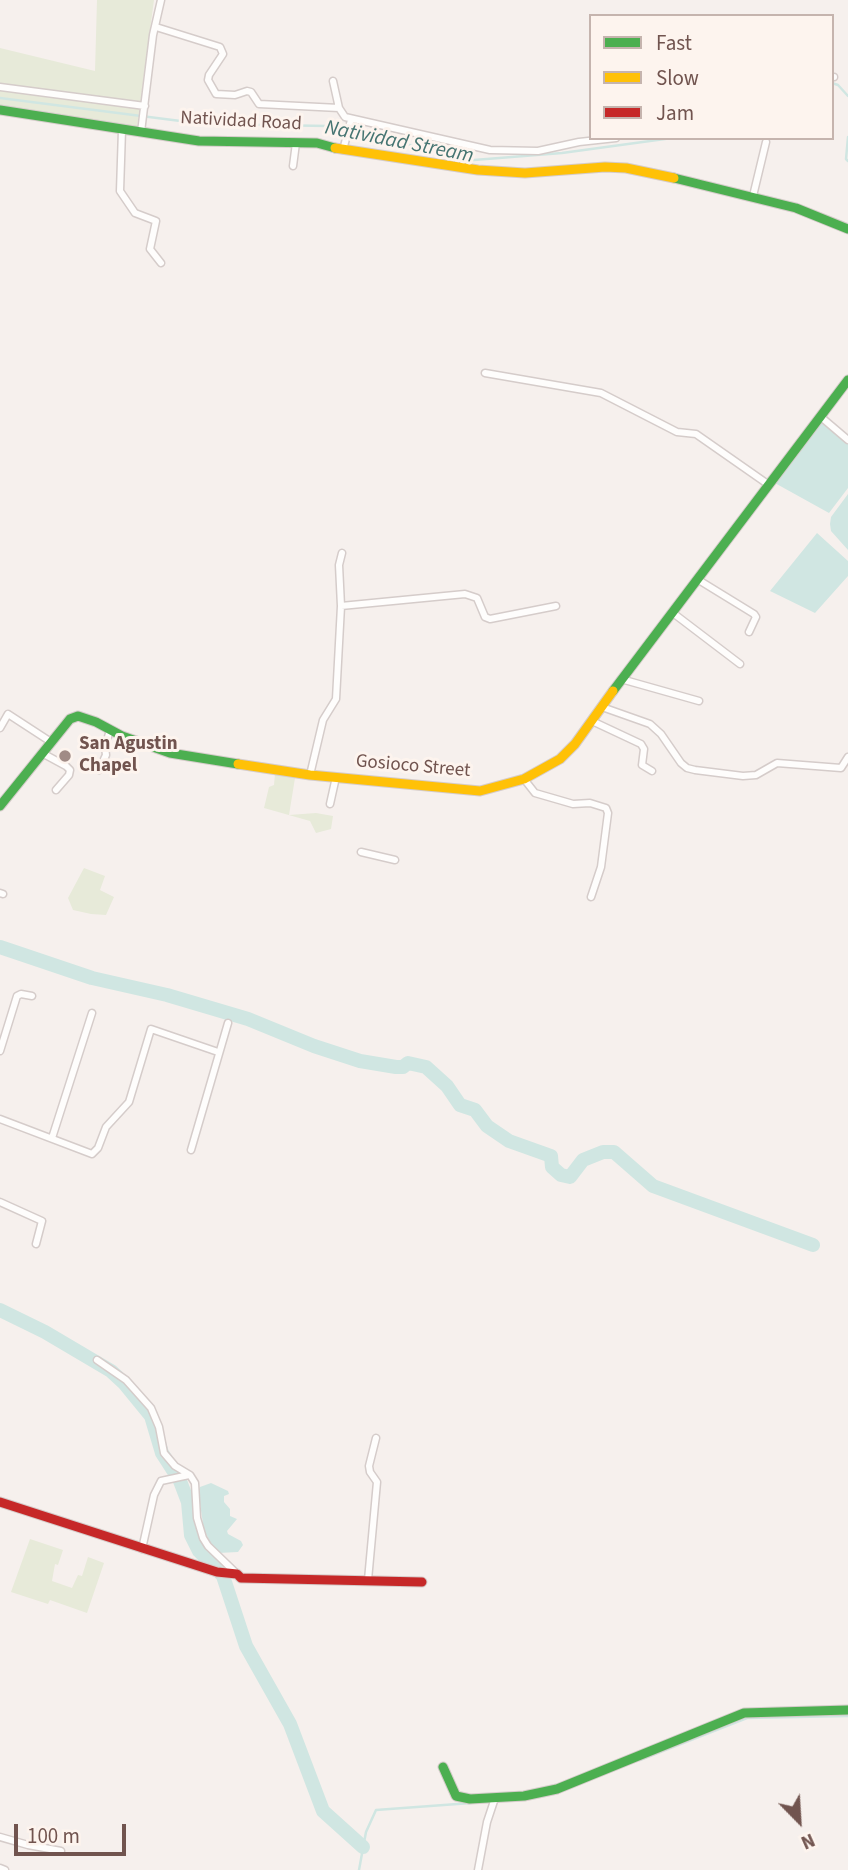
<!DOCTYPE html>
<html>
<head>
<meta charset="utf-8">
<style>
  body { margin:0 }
  #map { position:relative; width:848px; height:1870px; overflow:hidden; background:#f6f0ed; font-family:"Source Sans 3",sans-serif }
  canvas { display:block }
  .legend { position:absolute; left:589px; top:14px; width:245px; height:126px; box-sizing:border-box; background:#fdf4ee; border:2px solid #c5b4ae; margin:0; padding:9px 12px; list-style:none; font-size:21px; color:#71544f }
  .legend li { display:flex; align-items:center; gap:14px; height:35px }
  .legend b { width:35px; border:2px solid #c5b4ae }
  .north { position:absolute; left:764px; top:1786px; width:70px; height:70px; -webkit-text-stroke:5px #fdf4ee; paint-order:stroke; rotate:156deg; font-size:19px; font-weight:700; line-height:28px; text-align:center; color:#71544f }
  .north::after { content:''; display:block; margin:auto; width:24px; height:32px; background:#71544f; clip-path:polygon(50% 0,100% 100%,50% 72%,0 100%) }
  .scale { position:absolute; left:14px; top:1824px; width:112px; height:32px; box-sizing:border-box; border:4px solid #71544f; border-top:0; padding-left:9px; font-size:21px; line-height:24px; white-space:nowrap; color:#71544f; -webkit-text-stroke:5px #fdf4ee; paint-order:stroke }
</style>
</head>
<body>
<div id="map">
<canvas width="848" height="1870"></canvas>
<ul class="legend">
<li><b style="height:9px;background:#4caf50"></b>Fast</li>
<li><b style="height:9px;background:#ffc107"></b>Slow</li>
<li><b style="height:9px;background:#c62828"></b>Jam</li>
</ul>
<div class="north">N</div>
<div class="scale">100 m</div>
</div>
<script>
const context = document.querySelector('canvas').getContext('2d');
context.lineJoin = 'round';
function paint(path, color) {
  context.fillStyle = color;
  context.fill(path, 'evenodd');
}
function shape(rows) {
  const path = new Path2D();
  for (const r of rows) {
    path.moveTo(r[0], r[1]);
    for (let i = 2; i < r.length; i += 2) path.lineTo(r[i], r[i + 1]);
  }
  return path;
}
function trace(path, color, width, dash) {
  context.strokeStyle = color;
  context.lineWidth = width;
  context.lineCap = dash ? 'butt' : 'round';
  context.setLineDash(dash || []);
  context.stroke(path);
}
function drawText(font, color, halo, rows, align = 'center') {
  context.font = font + ' "Source Sans 3",sans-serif';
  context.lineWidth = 6;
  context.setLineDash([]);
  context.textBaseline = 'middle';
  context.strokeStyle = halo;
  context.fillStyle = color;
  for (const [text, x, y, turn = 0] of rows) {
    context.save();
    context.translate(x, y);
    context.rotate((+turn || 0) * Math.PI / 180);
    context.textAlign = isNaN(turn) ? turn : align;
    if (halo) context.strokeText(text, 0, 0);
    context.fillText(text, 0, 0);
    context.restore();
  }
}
const green = shape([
  [97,0,154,0,137,127,0,108,0,48,95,71],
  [275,774,295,778,289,815,316,813,333,816,331,829,316,833,310,821,264,808,269,787,274,785],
  [84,868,105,876,100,890,114,897,106,915,91,914,73,910,68,898],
  [30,1539,63,1550,58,1565,55,1564,52,1581,72,1588,78,1575,82,1576,88,1557,104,1563,87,1613,50,1600,48,1604,11,1592]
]);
const water = shape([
  [823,421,848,442,848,488,829,513,773,482],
  [848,494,848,550,831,531,830,524,831,517],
  [817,533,848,561,848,576,815,613,770,591],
  [211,1483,228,1491,229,1494,224,1496,224,1502,230,1509,230,1516,237,1519,227,1531,228,1534,241,1541,243,1545,238,1552,218,1553,211,1544,204,1530,198,1491,200,1487]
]);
const stream = shape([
  [832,83,838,85,848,96],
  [0,98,204,124,328,126,474,160,562,153,672,138],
  [848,137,846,159,848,161],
  [640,1760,747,1718,848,1716],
  [359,1870,366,1832,376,1810,471,1803]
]);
const river = shape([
  [0,947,92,978,167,995,248,1019,314,1046,360,1061,396,1067,403,1067,408,1063,426,1067,447,1086,460,1105,475,1110,487,1126,509,1141,551,1156,552,1167,561,1175,570,1177,583,1160,603,1152,614,1152,653,1186,813,1245],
  [0,1310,45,1332,111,1371,124,1383,151,1416,162,1453,180,1481,188,1502,191,1535,199,1551,223,1576,246,1646,290,1724,323,1811,363,1847]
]);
const street = shape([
  [156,27,220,47,223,54,209,75,208,80,216,94,235,95,247,91,251,92,259,104,339,108],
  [832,77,834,77],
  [333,81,339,108,345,117,490,150,538,151,579,142,616,138],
  [0,87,145,106],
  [122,130,120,191,135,213,156,221,150,249,161,263],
  [141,132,153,35,161,0],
  [343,150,351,120],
  [293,166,296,143],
  [753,196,766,142],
  [485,373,601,393,677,432,696,434,769,485],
  [821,417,848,440],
  [342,553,339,565,341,606,465,594,477,598,485,617,490,619,556,606],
  [697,579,754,614,756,617,749,632],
  [673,613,740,664],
  [621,679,699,701],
  [602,707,650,724,661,734,681,763,687,768,695,770,743,776,756,775,777,763,841,768,848,757],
  [592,721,641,744,644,749,642,765,652,771],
  [0,728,8,714,51,742],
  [42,753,66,766,70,770,69,775,56,790],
  [99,770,106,755,105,747,110,730],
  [310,775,323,720,336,699,341,606],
  [524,779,535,793,573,804,590,803,606,808,608,813,601,867,591,897],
  [330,804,336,777],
  [361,852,395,860],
  [0,893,3,894],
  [0,1051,17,996,21,994,32,996],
  [0,1119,92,1154,98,1148,106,1127,129,1102,151,1029,218,1052],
  [52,1138,92,1013],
  [191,1150,228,1023],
  [0,1202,42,1221,36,1244],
  [97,1360,126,1380,151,1408,159,1427,164,1453,175,1466,190,1475,195,1483,197,1518,203,1538,208,1546,237,1574],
  [142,1549,154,1495,161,1481,189,1475],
  [368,1580,377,1482,370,1472,369,1466,376,1438],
  [0,1837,28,1845,61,1851],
  [0,1868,5,1870],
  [478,1870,487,1822,495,1798]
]);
const fast = shape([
  [0,110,199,141,317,143,335,148],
  [674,178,796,208,848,229],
  [613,691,848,380],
  [0,806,70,719,78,716,96,722,122,736,170,753,238,764],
  [443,1767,456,1796,470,1799,524,1796,557,1789,744,1713,848,1710]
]);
const slow = shape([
  [335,148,478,170,525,173,605,167,626,168,674,178],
  [238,764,310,775,480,791,524,779,560,759,575,744,613,691]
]);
const jam = shape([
  [0,1502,217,1572,237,1574,241,1578,422,1582]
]);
const markers = [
  [65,756,7,"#a08b86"]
];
const streetNames = [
  ["Natividad Road",241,122,3],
  ["Gosioco Street",413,767,5]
];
const poiNames = [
  ["San Agustin",79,745],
  ["Chapel",79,767]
];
const waterNames = [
  ["Natividad Stream",399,143,11]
];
paint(green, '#e7ead9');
paint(water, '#d0e6e2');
trace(stream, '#d0e6e2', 2.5);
trace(river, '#d0e6e2', 14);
trace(street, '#d5ccca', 9);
trace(fast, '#d5ccca', 11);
trace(slow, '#d5ccca', 11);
trace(jam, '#d5ccca', 11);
trace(street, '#fefdfc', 6);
trace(fast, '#4caf50', 9);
trace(slow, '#ffc107', 9);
trace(jam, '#c62828', 9);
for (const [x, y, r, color] of markers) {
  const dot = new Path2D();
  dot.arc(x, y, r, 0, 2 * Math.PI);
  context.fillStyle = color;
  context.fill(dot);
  trace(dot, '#fdf4ee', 2.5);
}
drawText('19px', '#71544f', '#fdf4ee', streetNames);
drawText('bold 19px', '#71544f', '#fdf4ee', poiNames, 'left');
drawText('italic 21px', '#457471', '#fdf4ee', waterNames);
</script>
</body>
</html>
